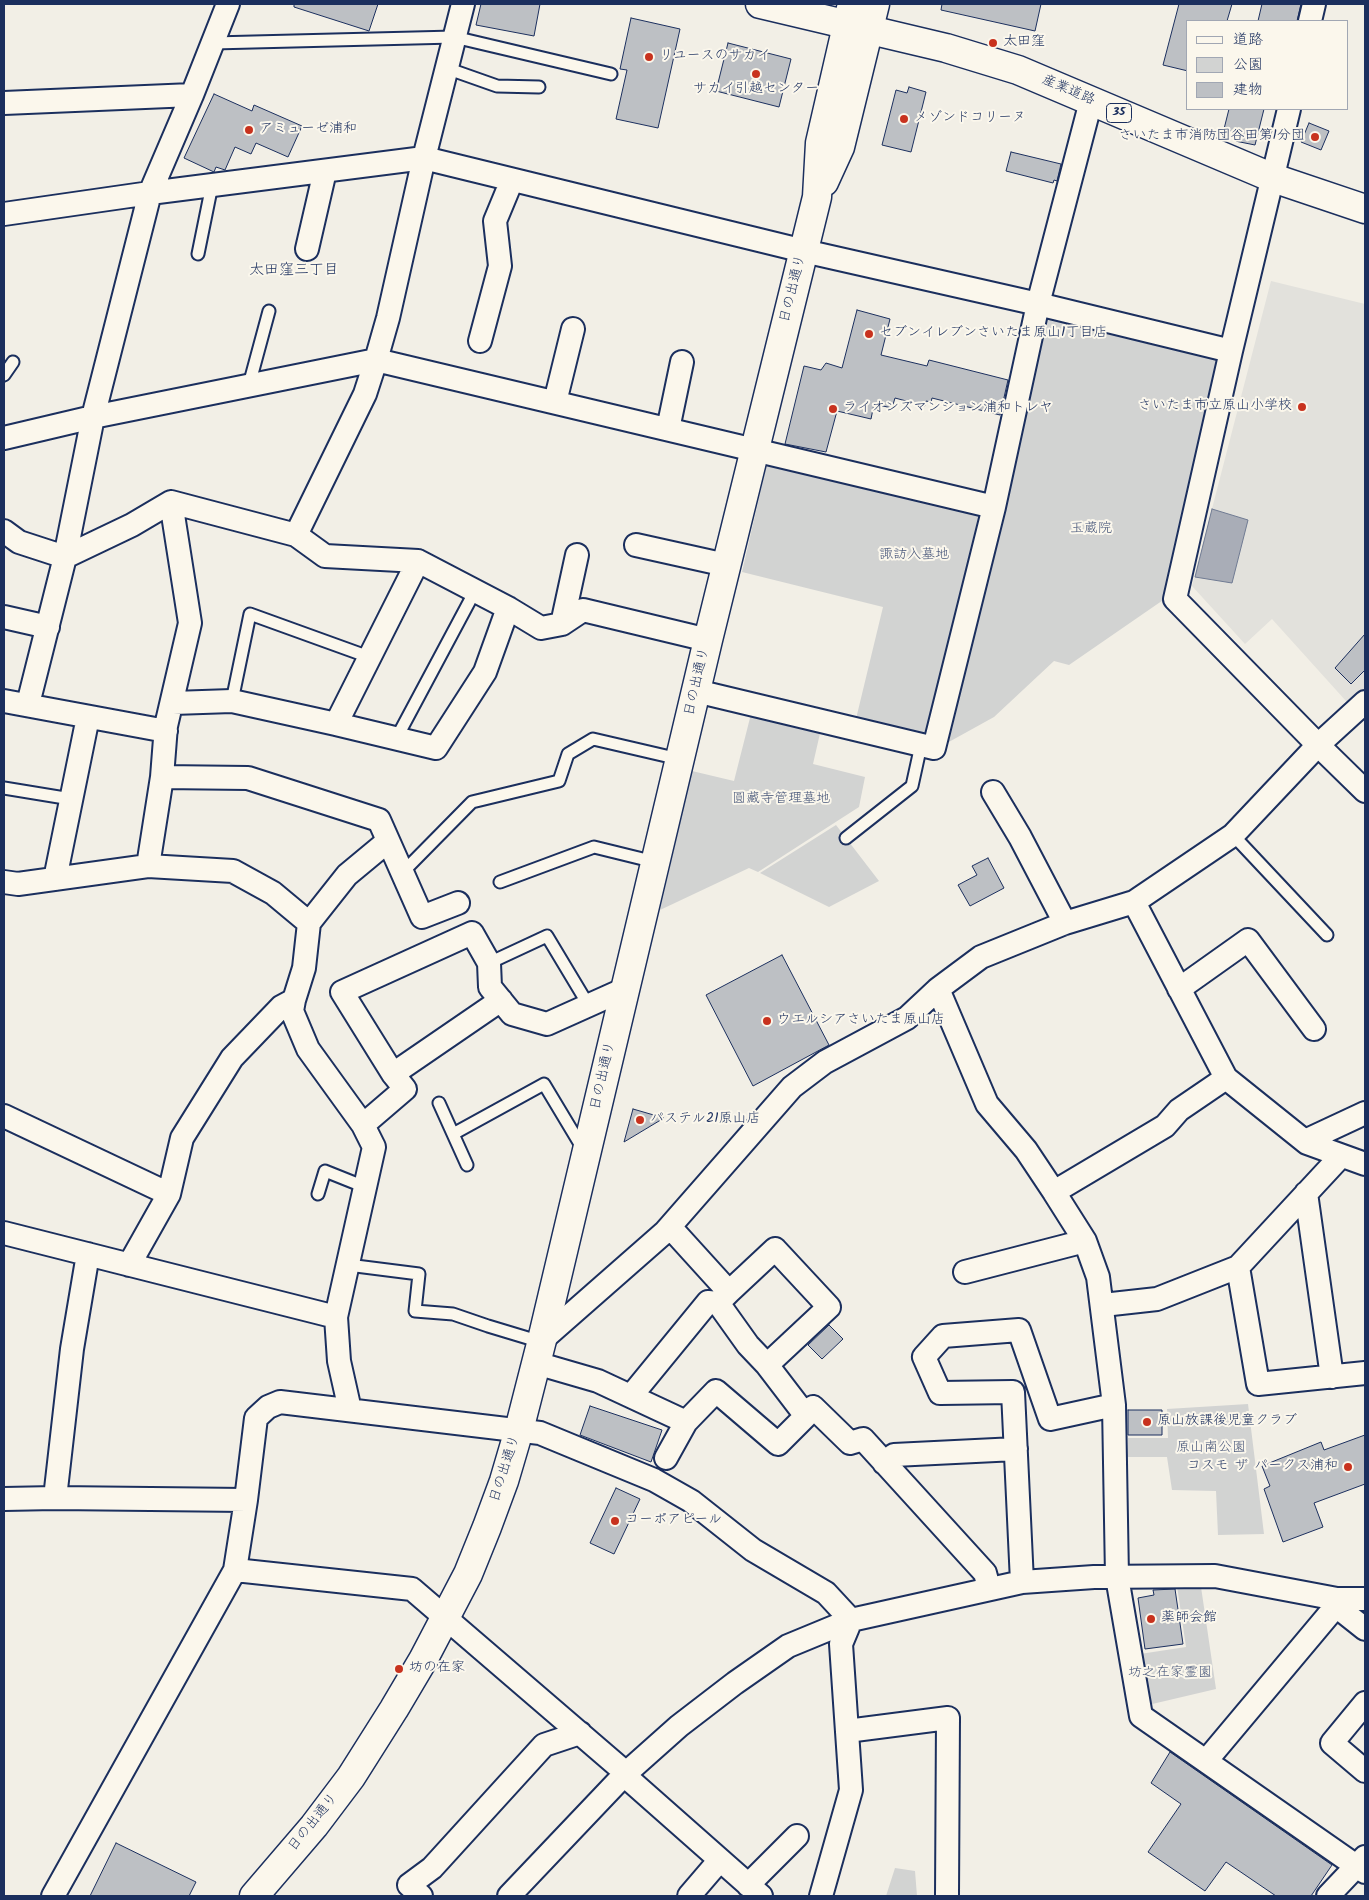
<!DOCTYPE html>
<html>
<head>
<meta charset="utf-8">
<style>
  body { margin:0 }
  #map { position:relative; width:1369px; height:1900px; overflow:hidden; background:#f2efe6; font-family:Kalam,"Klee One",sans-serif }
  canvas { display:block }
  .frame { position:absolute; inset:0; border:5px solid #1b2f5e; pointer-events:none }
  .legend { position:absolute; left:1186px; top:20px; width:162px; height:90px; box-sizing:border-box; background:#fbf7ec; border:1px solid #a1a7b3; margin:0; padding:6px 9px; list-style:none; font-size:15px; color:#1b2f5e }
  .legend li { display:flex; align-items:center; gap:10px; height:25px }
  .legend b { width:25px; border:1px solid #a1a7b3 }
</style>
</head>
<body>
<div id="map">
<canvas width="1369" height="1900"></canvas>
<div class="frame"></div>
<ul class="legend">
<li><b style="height:6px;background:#fbf7ec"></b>道路</li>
<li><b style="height:14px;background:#d2d3d2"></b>公園</li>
<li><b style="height:14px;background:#bdc0c4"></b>建物</li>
</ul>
</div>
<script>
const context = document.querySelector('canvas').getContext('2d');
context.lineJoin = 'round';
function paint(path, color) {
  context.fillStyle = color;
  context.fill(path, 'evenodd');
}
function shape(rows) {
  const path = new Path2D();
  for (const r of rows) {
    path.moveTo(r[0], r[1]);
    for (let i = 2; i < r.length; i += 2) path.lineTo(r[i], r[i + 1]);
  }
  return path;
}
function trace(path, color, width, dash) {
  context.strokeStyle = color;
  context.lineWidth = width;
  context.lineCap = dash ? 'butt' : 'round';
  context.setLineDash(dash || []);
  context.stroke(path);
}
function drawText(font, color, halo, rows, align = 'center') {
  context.font = font + ' Kalam,"Klee One",sans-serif';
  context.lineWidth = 4;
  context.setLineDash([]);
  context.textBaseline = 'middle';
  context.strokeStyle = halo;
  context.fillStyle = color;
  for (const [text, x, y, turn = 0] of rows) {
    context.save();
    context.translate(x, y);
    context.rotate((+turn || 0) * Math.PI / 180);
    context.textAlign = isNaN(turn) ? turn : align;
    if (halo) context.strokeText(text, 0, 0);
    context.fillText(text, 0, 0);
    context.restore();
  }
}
const built = shape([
  [1271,281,1365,304,1365,703,1355,711,1272,619,1245,644,1192,586]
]);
const green = shape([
  [1049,315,1223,355,1169,596,1069,665,1054,661,994,717,947,743],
  [768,459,987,513,932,736,855,723,883,607,742,572],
  [751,714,821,729,813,764,865,777,859,807,758,872,749,868,660,910,692,771,734,781],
  [836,825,879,881,829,907,760,873],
  [1248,1404,1264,1534,1218,1535,1216,1491,1172,1490,1167,1457,1127,1457,1128,1438,1168,1438,1167,1409],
  [1177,1586,1201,1587,1216,1689,1148,1705,1140,1654,1186,1647],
  [895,1868,915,1871,917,1896,886,1896]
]);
const water = shape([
  [1212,509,1248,520,1232,583,1195,577,1212,509]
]);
const building = shape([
  [294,4,378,4,369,31,294,7,294,4],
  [481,4,540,4,534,36,476,25,481,4],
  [942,4,1041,4,1035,31,941,10,942,4],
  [1179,4,1232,4,1227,21,1188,21,1188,71,1163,65,1179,4],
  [1262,4,1301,4,1297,21,1258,21,1262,4],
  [631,18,680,29,658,128,616,119,627,70,620,69,631,18],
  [728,43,791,59,779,107,716,91,728,43],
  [909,87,926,92,911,152,882,145,896,90,907,93,909,87],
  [214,94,252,111,254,105,302,126,288,157,256,143,251,154,235,147,225,170,216,167,214,172,184,158,214,94],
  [1229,109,1264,109,1255,145,1235,141,1237,133,1224,129,1229,109],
  [1309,123,1329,131,1321,150,1301,142,1309,123],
  [1011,152,1061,164,1057,181,1054,180,1053,183,1006,171,1011,152],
  [857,310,890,319,881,355,927,366,929,360,1008,380,1000,415,932,398,931,402,926,401,925,406,895,398,892,408,874,404,871,419,837,411,826,452,785,444,804,366,821,370,826,363,842,368,857,310],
  [1365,634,1365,670,1351,684,1335,668,1365,634],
  [988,858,1004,888,970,906,958,885,977,875,972,866,988,858],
  [782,955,829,1045,753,1086,706,995,782,955],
  [633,1109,664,1118,624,1142,633,1109],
  [829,1325,843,1339,822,1359,808,1345,829,1325],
  [590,1406,662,1430,651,1462,580,1435,590,1406],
  [1128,1410,1162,1410,1162,1435,1128,1435,1128,1410],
  [1365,1435,1365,1484,1314,1503,1323,1527,1283,1542,1264,1489,1270,1486,1262,1466,1321,1442,1324,1450,1365,1435],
  [616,1488,640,1499,614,1554,590,1543,616,1488],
  [1175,1589,1183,1644,1145,1649,1138,1598,1154,1595,1153,1590,1175,1589],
  [1170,1752,1332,1865,1311,1896,1276,1896,1226,1862,1205,1891,1148,1852,1181,1804,1151,1783,1170,1752],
  [116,1843,196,1882,189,1896,90,1896,116,1843]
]);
const service = shape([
  [213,43,454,37,611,74],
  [446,68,497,86,539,87],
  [198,254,212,185],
  [4,375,13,362],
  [249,385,269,311],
  [232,701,250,614,369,657],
  [396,739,475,591],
  [4,788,71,799],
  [1233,835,1327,935],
  [846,838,912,786,921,745],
  [402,873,472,802,559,781,568,754,593,739,679,759],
  [500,882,594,847,655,862],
  [489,963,547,936,589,1006],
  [439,1103,467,1165],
  [453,1134,544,1084,583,1149],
  [318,1194,325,1171,365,1187],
  [348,1265,419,1274,415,1311,453,1314,488,1326,541,1342]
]);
const minor = shape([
  [1310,21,1314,4],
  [4,103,192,95],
  [1289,109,1231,351,1175,599,1318,745,1365,791],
  [4,214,150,193,192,95,228,4],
  [307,249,325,171],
  [480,341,500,266,495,221,512,180],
  [555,402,573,329],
  [668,429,682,362],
  [4,438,93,417,376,360,994,507],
  [4,531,19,542,65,557,132,525,171,502],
  [296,535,325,556,418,561],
  [636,545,726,565],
  [4,617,48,627],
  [562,624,577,555],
  [696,691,934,748,994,507,1038,304,1091,101],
  [4,701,166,731],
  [173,703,232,701,336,724,418,561,508,608,541,628,562,624,583,610,708,640],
  [28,704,65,557,93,417,150,193,424,158,804,251,1038,304,1231,351],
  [336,724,436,748,485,672,508,608],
  [162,777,248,778,379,820,422,917,458,903],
  [993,792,1020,837,1065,923],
  [148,866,162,777,166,726,190,623,171,502,296,535,365,394,376,360,388,318,424,158,463,4],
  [55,879,88,717],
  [4,882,18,884,148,866,233,871,273,893,309,923,304,968,294,1000,292,1011,308,1049,363,1125,374,1147,336,1317],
  [1134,902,1226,1078,1307,1143,1365,1164],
  [309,923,347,875,388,841],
  [938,989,987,1104,1026,1150,1054,1192,1085,1241,1098,1277,1114,1405,1117,1577,1141,1716,1365,1872],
  [1179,989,1248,940,1314,1029],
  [393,1074,501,1000],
  [4,1116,169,1194,129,1265],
  [363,1125,405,1089,393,1074,342,992,472,933,489,963,490,987,512,1014,547,1024,625,989],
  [1305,1141,1365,1113],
  [1054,1192,1165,1126,1179,1110,1226,1078],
  [1306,1193,1332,1377],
  [169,1194,182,1138,232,1058,281,1007,294,1000],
  [4,1233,336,1317,339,1361,350,1410],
  [1238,1267,1258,1384,1365,1373],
  [965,1272,1085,1241],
  [729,1292,775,1249,829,1307,767,1365],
  [1103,1305,1157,1299,1238,1267,1341,1156],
  [542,1340,665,1232,792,1087,825,1062,907,1018,938,989,981,957,1065,923,1134,902,1233,835,1318,745,1365,702],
  [536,1363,598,1381,686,1422],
  [631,1396,708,1302,718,1303],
  [804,1412,813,1407,850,1443,863,1439,985,1573,989,1588],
  [666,1458,686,1422,716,1391,778,1444,806,1416,767,1365,748,1345,718,1303,729,1292,670,1227],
  [884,1463,894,1455,1016,1449],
  [55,1498,72,1349,88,1254],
  [4,1499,55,1498,246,1500,235,1570,412,1589,619,1767,624,1775,761,1896],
  [246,1500,256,1418,268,1407,280,1402,540,1433,654,1480,691,1501,753,1550,826,1593,851,1620,841,1644,851,1790,821,1896],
  [1022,1582,1013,1392,940,1393,924,1357,943,1336,1019,1330,1050,1419,1114,1405],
  [1337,1599,1336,1606,1365,1629],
  [1365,1703,1332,1743,1365,1771],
  [847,1731,948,1718,947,1896],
  [1206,1761,1336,1606],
  [748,1885,797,1836],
  [53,1896,235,1570],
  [421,1896,409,1885,432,1868,544,1745,580,1733],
  [509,1896,624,1775,679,1726,735,1683,788,1646,851,1620,1022,1582,1094,1577,1215,1576,1337,1599,1365,1599],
  [689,1896,719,1861],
  [1328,1896,1365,1857]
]);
const tertiary = shape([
  [824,182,840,147,875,4],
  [254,1896,314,1826,351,1777,394,1709,423,1660,468,1574,487,1527,504,1481,519,1430,542,1340,708,640,817,197,820,143,852,4]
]);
const primary = shape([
  [760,4,946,48,1018,70,1273,178,1365,209]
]);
const markers = [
  [993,43,5,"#c8321e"],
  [649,57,5,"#c8321e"],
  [756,74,5,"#c8321e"],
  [904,119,5,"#c8321e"],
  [249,130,5,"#c8321e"],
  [1315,137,5,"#c8321e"],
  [869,334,5,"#c8321e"],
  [1302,407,5,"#c8321e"],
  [833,409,5,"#c8321e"],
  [767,1021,5,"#c8321e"],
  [640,1120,5,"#c8321e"],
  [1147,1422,5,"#c8321e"],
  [1348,1467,5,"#c8321e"],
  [615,1521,5,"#c8321e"],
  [1151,1619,5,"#c8321e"],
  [399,1669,5,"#c8321e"]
];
const shields = [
  [1119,113,25]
];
const shieldNames = [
  ["35",1119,113]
];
const poiNames = [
  ["太田窪",1003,43],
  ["リユースのサカイ",659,57],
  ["サカイ引越センター",756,90,"center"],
  ["メゾンドコリーヌ",914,119],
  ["アミューゼ浦和",259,130],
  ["さいたま市消防団谷田第1分団",1305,137,"right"],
  ["セブンイレブンさいたま原山1丁目店",879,334],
  ["さいたま市立原山小学校",1292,407,"right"],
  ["ライオンズマンション浦和トレヤ",843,409],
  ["ウエルシアさいたま原山店",777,1021],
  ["パステル21原山店",650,1120],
  ["原山放課後児童クラブ",1157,1422],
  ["コスモ ザ パークス浦和",1338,1467,"right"],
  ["コーポアピール",625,1521],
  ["薬師会館",1161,1619],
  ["坊の在家",409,1669]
];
const streetNames = [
  ["産業道路",1068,91,23],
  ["日の出通り",794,289,-76],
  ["日の出通り",698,682,-77],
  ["日の出通り",604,1076,-77],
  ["日の出通り",506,1469,-72],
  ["日の出通り",314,1823,-51]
];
const parkNames = [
  ["玉蔵院",1091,530],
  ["諏訪入墓地",914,556],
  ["圓藏寺管理墓地",781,800],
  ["原山南公園",1211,1449],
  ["坊之在家霊園",1170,1674]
];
const neighbourhoodNames = [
  ["太田窪三丁目",294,271]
];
paint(built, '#e2e1dc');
paint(green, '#d2d3d2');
paint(water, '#a9adb7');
trace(water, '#707b93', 1);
paint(building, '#bdc0c4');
trace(building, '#1b2f5e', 1);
trace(service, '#1b2f5e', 15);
trace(minor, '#1b2f5e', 26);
trace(tertiary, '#1b2f5e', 31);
trace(primary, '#1b2f5e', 31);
trace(service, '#fbf7ec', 11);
trace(minor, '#fbf7ec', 22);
trace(tertiary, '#fbf7ec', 28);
trace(primary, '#fbf7ec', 28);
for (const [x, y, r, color] of markers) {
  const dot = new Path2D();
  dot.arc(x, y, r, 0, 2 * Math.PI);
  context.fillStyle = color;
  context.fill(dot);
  trace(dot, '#fbf7ec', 2);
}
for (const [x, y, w] of shields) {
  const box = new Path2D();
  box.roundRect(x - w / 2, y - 9.5, w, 19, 4);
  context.fillStyle = '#fbf7ec';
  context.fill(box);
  trace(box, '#1b2f5e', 1);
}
drawText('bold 12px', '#1b2f5e', null, shieldNames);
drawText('14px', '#1b2f5e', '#fbf7ec', poiNames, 'left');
drawText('14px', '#1b2f5e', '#fbf7ec', streetNames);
drawText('14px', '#49587b', '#fbf7ec', parkNames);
drawText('15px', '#1b2f5e', '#fbf7ec', neighbourhoodNames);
</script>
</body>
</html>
